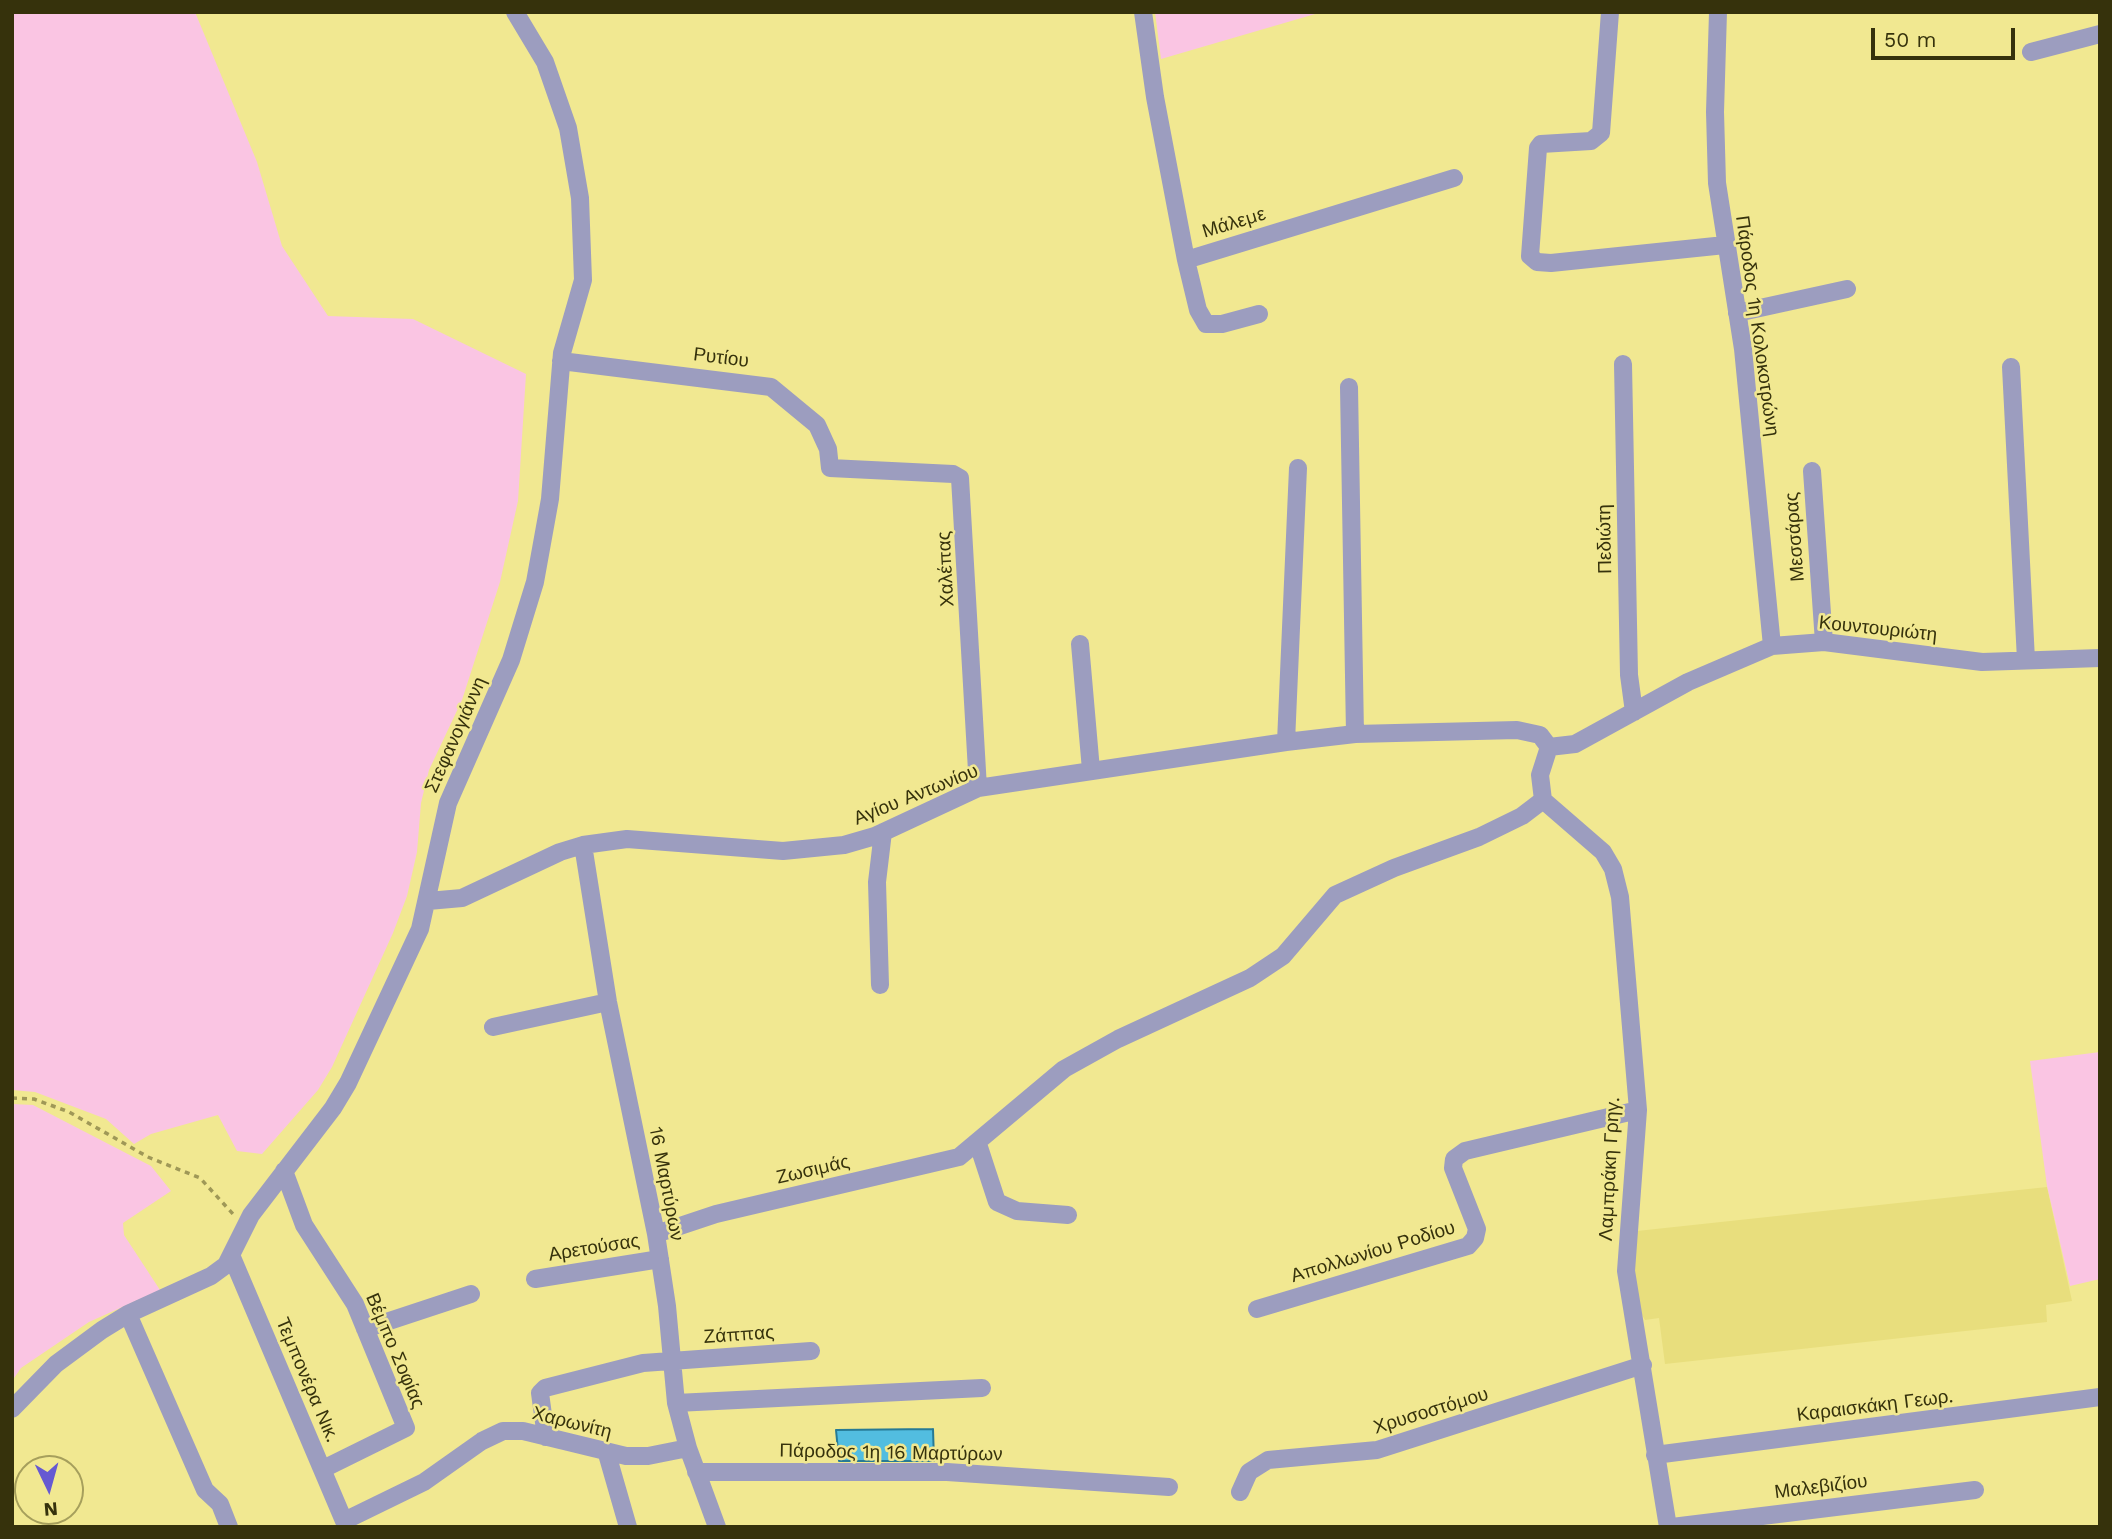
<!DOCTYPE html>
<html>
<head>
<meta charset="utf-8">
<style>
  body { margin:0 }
  #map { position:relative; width:2112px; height:1539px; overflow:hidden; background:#f1e891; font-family:"Work Sans",sans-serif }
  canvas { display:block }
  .frame { position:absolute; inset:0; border:14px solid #36320c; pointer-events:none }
  .north { position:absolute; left:14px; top:1455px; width:70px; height:70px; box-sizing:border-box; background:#f1e891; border:2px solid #a69f5c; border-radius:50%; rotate:175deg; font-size:19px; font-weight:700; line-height:28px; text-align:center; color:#36320c }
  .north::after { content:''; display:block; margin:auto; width:24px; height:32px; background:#6659d2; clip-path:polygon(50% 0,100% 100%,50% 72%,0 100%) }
  .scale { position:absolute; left:1871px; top:28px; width:144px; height:32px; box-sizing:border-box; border:4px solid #36320c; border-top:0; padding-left:9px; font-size:21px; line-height:24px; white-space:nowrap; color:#36320c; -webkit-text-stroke:5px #f1e891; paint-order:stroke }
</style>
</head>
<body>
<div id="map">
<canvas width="2112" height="1539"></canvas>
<div class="frame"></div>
<div class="north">N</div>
<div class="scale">50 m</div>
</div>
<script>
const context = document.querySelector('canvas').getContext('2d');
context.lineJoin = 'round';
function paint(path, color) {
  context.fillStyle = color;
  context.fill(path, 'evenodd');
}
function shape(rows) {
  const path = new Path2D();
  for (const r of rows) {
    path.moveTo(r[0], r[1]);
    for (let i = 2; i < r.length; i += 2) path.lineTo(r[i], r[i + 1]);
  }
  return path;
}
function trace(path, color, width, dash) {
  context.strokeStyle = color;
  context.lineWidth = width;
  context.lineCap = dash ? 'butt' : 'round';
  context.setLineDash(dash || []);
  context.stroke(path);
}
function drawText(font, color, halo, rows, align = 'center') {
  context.font = font + ' "Work Sans",sans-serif';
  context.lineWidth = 5;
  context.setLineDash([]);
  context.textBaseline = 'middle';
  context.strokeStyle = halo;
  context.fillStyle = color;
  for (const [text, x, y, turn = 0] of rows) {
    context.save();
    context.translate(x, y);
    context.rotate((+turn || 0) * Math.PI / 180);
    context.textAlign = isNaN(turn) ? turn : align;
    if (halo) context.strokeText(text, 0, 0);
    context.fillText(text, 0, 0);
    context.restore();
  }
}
const built = shape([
  [2047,1187,2072,1301,2046,1305,2047,1322,1665,1364,1659,1318,1645,1320,1637,1307,1633,1280,1637,1231]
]);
const green = shape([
  [12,12,195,12,257,162,282,246,328,316,413,319,526,374,518,501,500,582,462,700,429,770,421,803,417,852,407,896,393,933,332,1067,318,1090,262,1154,237,1151,218,1115,151,1134,134,1144,106,1119,35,1092,12,1090],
  [1155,12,1322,12,1161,59],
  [2100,1052,2100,1279,2070,1286,2047,1186,2030,1061],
  [12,1104,33,1105,151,1166,171,1191,123,1223,124,1235,160,1290,89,1322,21,1368,12,1381]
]);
const building = shape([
  [933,1429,934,1461,839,1461,836,1430,933,1429]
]);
const path = shape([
  [12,1098,34,1099,69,1112,148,1157,200,1178,233,1214]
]);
const minor = shape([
  [1143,12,1155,97,1186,260,1454,178],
  [1610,12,1601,133,1591,141,1541,144,1538,148,1530,256,1537,262,1551,263,1725,245],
  [1718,12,1715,112,1717,183,1743,349,1772,646],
  [2031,52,2100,34],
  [1186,260,1198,310,1206,324,1222,324,1259,314],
  [1737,313,1847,289],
  [561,361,771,387,817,425,828,449,830,468,953,474,960,478,978,788],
  [1623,364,1629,675,1634,712],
  [2011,367,2026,660],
  [1349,387,1355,734],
  [1812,471,1824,642],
  [1080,644,1091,770],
  [1286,742,1298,468],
  [1549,747,1540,775,1543,800,1603,852,1613,869,1620,897,1638,1110,1626,1271,1668,1527],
  [1549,747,1575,744,1688,682,1772,646,1824,642,1982,662,2100,658],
  [583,845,608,1002,656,1234,667,1306,676,1403,688,1448,717,1527],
  [428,901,462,898,560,852,583,845,627,839,783,851,844,845,875,836,978,788,1286,742,1355,734,1517,730,1540,735,1549,747],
  [880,985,877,882,883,832],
  [493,1027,608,1002],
  [978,1144,997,1202,1017,1211,1068,1215],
  [284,1171,304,1225,355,1304,406,1428,323,1469],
  [656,1234,716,1214,959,1157,1064,1069,1118,1039,1250,978,1283,956,1335,895,1394,868,1479,837,1522,816,1543,800],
  [231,1255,344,1521,424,1482,482,1441,503,1431,523,1431,626,1456,648,1456,688,1448],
  [535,1279,660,1259],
  [1257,1309,1468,1246,1475,1238,1477,1229,1453,1168,1454,1159,1465,1151,1638,1110],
  [128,1314,205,1490,220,1504,229,1527],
  [365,1329,471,1294],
  [676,1403,982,1388],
  [12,1409,56,1364,102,1330,128,1314,211,1276,226,1265,251,1215,333,1108,348,1083,420,929,448,803,511,660,535,582,550,499,562,353,583,280,580,198,568,128,545,62,515,12],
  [546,1437,540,1393,545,1388,643,1363,811,1351],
  [607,1454,628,1527],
  [1655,1455,2100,1397],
  [696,1472,947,1472,1169,1487],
  [1240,1492,1249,1472,1268,1460,1377,1450,1643,1365],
  [1672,1527,1975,1490]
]);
const streetNames = [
  ["Μάλεμε",1234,223,-17],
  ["Πάροδος 1η Κολοκοτρώνη",1757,326,82],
  ["Ρυτίου",721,358,7],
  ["Μεσσάρας",1795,537,-94],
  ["Πεδιώτη",1605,539,-91],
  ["Χαλέπας",946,569,-93],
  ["Κουντουριώτη",1878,629,6],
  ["Στεφανογιάννη",456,735,-66],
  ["Αγίου Αντωνίου",916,795,-22],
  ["Λαμπράκη Γρηγ.",1610,1169,-87],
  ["Ζωσιμάς",813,1170,-13],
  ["16 Μαρτύρων",666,1184,79],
  ["Αρετούσας",594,1248,-9],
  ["Απολλωνίου Ροδίου",1373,1252,-17],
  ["Ζάππας",739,1335,-4],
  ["Βέμπο Σοφίας",395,1351,67],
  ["Τεμπονέρα Νικ.",307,1380,67],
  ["Καραισκάκη Γεωρ.",1875,1406,-7],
  ["Χρυσοστόμου",1431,1411,-17],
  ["Χαρωνίτη",572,1423,14],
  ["Πάροδος 1η 16 Μαρτύρων",891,1453,1],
  ["Μαλεβιζίου",1821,1487,-7]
];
paint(built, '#e8de7d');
paint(green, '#fac5e3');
paint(building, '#52bde0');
trace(building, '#277a95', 2);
trace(path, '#9f9857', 3.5, [5, 5]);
trace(minor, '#9c9dbf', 18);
drawText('19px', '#36320c', '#f1e891', streetNames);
</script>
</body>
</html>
